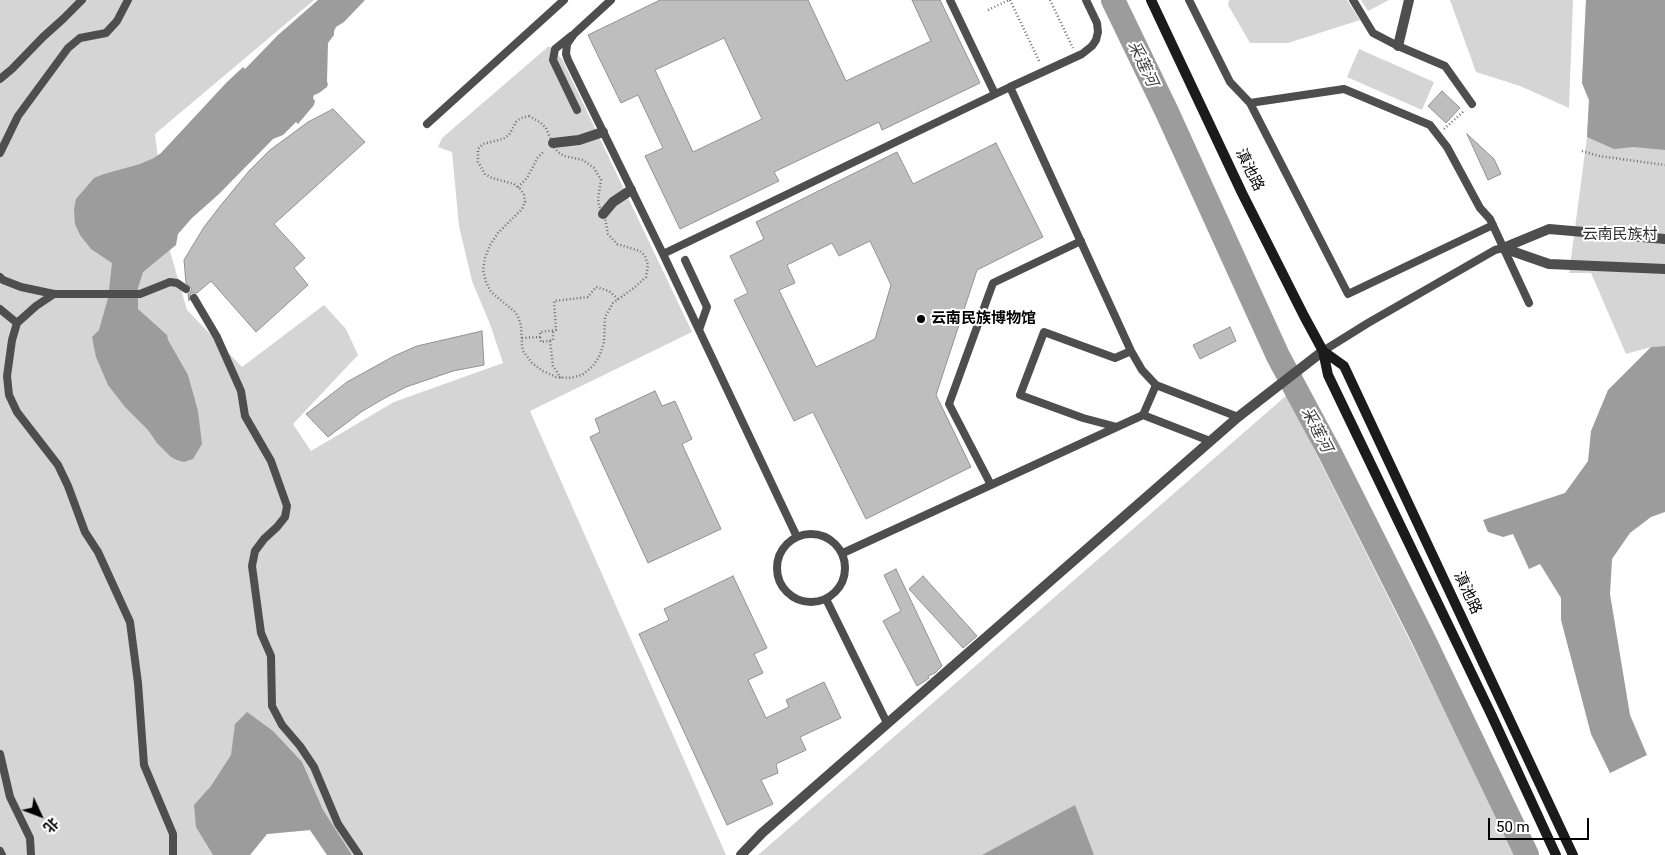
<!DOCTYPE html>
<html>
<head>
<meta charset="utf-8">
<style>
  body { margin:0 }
  #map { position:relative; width:1665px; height:855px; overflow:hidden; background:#fff; font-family:Roboto,"Noto Sans SC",sans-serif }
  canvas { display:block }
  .north { position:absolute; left:15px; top:790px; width:50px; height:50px; -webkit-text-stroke:4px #fff; paint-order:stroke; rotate:133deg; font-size:14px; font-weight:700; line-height:20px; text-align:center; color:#000 }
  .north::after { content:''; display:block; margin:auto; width:18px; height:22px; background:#000; clip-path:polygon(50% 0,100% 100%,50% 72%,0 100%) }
  .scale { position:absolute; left:1488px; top:818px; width:101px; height:22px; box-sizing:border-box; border:2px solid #000; border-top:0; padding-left:6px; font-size:15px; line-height:18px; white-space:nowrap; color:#000; -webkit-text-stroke:4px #fff; paint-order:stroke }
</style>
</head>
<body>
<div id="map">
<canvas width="1665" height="855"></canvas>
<div class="north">北</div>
<div class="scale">50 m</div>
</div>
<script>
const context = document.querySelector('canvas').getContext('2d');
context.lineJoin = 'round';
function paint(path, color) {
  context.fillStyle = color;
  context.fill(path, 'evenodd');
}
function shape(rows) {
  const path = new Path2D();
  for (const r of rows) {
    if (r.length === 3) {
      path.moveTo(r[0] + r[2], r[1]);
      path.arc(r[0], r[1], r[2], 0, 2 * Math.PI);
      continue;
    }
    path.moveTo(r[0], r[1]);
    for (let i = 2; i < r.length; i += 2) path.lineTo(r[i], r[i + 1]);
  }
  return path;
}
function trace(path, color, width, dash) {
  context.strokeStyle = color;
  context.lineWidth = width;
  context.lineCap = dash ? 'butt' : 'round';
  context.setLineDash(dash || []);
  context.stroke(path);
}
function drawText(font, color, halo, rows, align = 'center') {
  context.font = font + ' Roboto,"Noto Sans SC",sans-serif';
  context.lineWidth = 4;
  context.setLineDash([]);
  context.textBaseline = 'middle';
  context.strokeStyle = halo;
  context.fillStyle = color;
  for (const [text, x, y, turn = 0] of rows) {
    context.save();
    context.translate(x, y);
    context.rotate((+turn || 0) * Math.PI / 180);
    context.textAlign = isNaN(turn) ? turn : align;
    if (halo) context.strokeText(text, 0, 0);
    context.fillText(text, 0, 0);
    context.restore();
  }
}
const green = shape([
  [0,0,314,0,155,134,169,248,187,310,242,367,324,305,346,329,358,355,293,424,311,451,394,402,503,363,490,324,472,281,459,226,452,152,438,147,442,138,549,46,562,59,692,332,530,411,726,855,327,855,310,830,267,834,250,855,0,855],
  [1229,0,1347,0,1360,20,1288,43,1250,43,1228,5],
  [1361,0,1389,0,1368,11],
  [1450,0,1573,0,1569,108,1520,86,1476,72],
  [1586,0,1665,0,1665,346,1651,347,1626,354,1591,273,1569,273,1587,137,1589,100,1582,83],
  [1359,49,1434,82,1422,110,1347,77],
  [1287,395,1517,855,758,855]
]);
const water = shape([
  [318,0,365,0,344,22,336,27,334,31,334,35,328,43,327,82,328,84,327,87,319,93,314,95,313,98,315,101,314,105,298,124,296,122,283,135,273,139,219,194,192,218,178,234,176,245,143,272,138,288,138,309,167,335,168,340,188,375,198,411,202,444,193,459,184,462,177,460,171,457,157,443,148,430,125,407,108,385,96,357,92,337,99,330,108,298,112,263,91,249,80,235,75,224,74,209,76,199,94,178,104,174,140,164,154,158,161,153,226,83,243,67,245,69,278,35],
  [1586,0,1665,0,1665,150,1633,147,1614,149,1587,137,1589,100,1582,83],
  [1665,346,1665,512,1651,517,1630,533,1612,559,1610,594,1630,715,1647,755,1610,773,1591,734,1561,620,1561,598,1540,564,1529,569,1513,534,1503,537,1488,532,1483,520,1565,493,1588,461,1591,431,1608,390,1651,347],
  [247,712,273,731,302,762,323,810,352,855,327,855,310,830,267,834,250,855,213,855,196,827,194,805,211,786,231,755,235,724],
  [1075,805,1094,855,982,855]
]);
const river = shape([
  [1113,0,1167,112,1278,356,1330,453,1422,636,1527,855]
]);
const building = shape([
  [660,0,808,0,846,81,931,41,912,0,940,0,980,83,882,130,879,122,774,172,779,181,680,229,645,156,663,148,638,95,621,103,588,35,660,0],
  [724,38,762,119,693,152,655,70,724,38],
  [1442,91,1460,108,1446,123,1428,106,1442,91],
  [333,109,365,142,274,224,305,258,294,268,308,285,256,332,211,281,197,293,191,293,189,301,188,294,192,289,186,283,184,260,204,227,221,205,249,171,270,150,308,122,333,109],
  [1467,134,1494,159,1501,174,1488,180,1467,134],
  [996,143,1043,237,977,270,936,395,971,467,866,519,813,412,794,421,734,300,748,293,730,256,764,239,756,222,897,152,913,184,996,143],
  [870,241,891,285,875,339,816,367,779,290,795,283,787,265,832,243,839,256,870,241],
  [1230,327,1236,341,1200,359,1193,345,1230,327],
  [482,331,484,365,453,371,406,387,383,399,361,412,328,437,306,414,347,382,394,356,417,346,482,331],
  [655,391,662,406,675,401,692,439,682,444,721,529,648,563,590,437,600,432,595,419,655,391],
  [896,569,942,666,935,673,928,676,929,678,925,681,917,686,883,621,901,611,884,575,896,569],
  [733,576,767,648,754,654,763,673,748,680,766,718,789,707,786,700,824,682,841,718,800,737,806,750,776,764,778,773,761,780,773,804,727,825,639,634,669,620,664,609,733,576],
  [923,576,977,636,963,648,909,589,923,576]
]);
const path = shape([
  [1010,0,1040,63],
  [1050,0,1073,48],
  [988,10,1009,0],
  [529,116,541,123,546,128,554,147,558,152,564,156,583,160,594,168,601,180,598,199,599,206,605,218,608,234,617,244,640,251,645,256,648,265,646,277,635,287,613,303,605,317,604,342,600,355,593,366,582,375,569,378,556,377,543,371,532,363,523,351,522,345,521,325,518,317,515,312,491,292,486,282,483,270,485,258,490,245,498,233,522,209,525,202,524,195,520,189,514,184,492,178,485,174,478,162,478,149,483,144,503,139,509,135,516,122,521,118,529,116],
  [1444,129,1464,111],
  [1582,151,1599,156,1665,165],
  [518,187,527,178,538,157,544,151],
  [540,337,541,342,553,340,553,330],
  [522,338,540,337,540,332,556,330,554,301,588,297,596,287,609,291,618,299],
  [550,341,553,366,561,378]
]);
const service = shape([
  [611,0,574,34,567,44,566,54,568,60,663,254],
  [950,0,995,94],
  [1189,0,1230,82,1250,103,1344,89,1430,125,1447,147,1480,208,1490,219,1529,303],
  [1353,0,1373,33,1398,46,1445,66,1472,104],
  [571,36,555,49,553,60,577,110],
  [0,79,12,69,43,37,63,19,82,0],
  [1010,87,1082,54,1092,46,1096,40,1098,32,1097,23,1086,0],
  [1250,103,1348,294,1493,225],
  [427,124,564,0],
  [0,153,18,116,68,48,80,38,106,33,117,21,128,0],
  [685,260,707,307,699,330],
  [0,277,3,280,21,287,54,294,140,294,170,282,177,283,186,289],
  [54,294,36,306,17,323,12,340,7,376,9,395,17,412,58,465,68,486,85,532,98,552,130,622,138,683,144,765,173,834,173,855],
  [194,298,217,337,241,391,245,416,271,461,287,506,285,517,277,527,264,539,255,551,252,566,261,633,271,656,272,706,282,725,300,746,314,767,338,824,359,855],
  [0,309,17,323],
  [1323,351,1368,323,1495,250,1503,248],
  [1156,385,1238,417],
  [1143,415,1210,441],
  [1117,427,1083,418,1020,395,1044,332,1115,358,1131,351],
  [991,485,949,404,993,283,1081,241],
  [811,568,34],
  [797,537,663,254,1010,87,1131,351,1142,370,1156,385,1143,415,843,553],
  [826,599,887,723],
  [0,754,10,797,30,838,31,855],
  [0,851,2,855]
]);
const pedestrian = shape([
  [1398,46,1409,0],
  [553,143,579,140,603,132],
  [603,214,613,202,631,190],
  [1503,248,1549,229,1665,239],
  [1503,248,1549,264,1665,269]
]);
const minor = shape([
  [741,855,762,833,1238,417,1323,351]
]);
const secondary = shape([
  [1151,0,1242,193,1304,316,1323,351,1328,375,1491,714,1556,855],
  [1323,351,1344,366,1573,855]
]);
const markers = [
  [921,319,5,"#000"]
];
const streetNames = [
  ["滇池路",1249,170,64],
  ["滇池路",1467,593,65]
];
const parkNames = [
  ["云南民族村",1620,235]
];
const poiNames = [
  ["云南民族博物馆",931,319]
];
const waterNames = [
  ["采莲河",1142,64,65],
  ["采莲河",1316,430,63]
];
paint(green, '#d5d5d5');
paint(water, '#9c9c9c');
trace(river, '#9c9c9c', 24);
paint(building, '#bebebe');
trace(building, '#929292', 1);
trace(path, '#707070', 2.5, [1, 2.5]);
trace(service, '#4e4e4e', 8);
trace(pedestrian, '#4e4e4e', 10);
trace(minor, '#4e4e4e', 10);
trace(secondary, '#1b1b1b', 10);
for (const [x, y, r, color] of markers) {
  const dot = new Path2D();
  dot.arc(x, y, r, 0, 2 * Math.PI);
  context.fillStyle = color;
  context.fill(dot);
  trace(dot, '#fff', 2);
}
drawText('15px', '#000', '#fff', streetNames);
drawText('15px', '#2c2c2c', '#fff', parkNames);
drawText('bold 15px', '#000', '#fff', poiNames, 'left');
drawText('italic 16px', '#3d3d3d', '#fff', waterNames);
</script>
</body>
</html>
